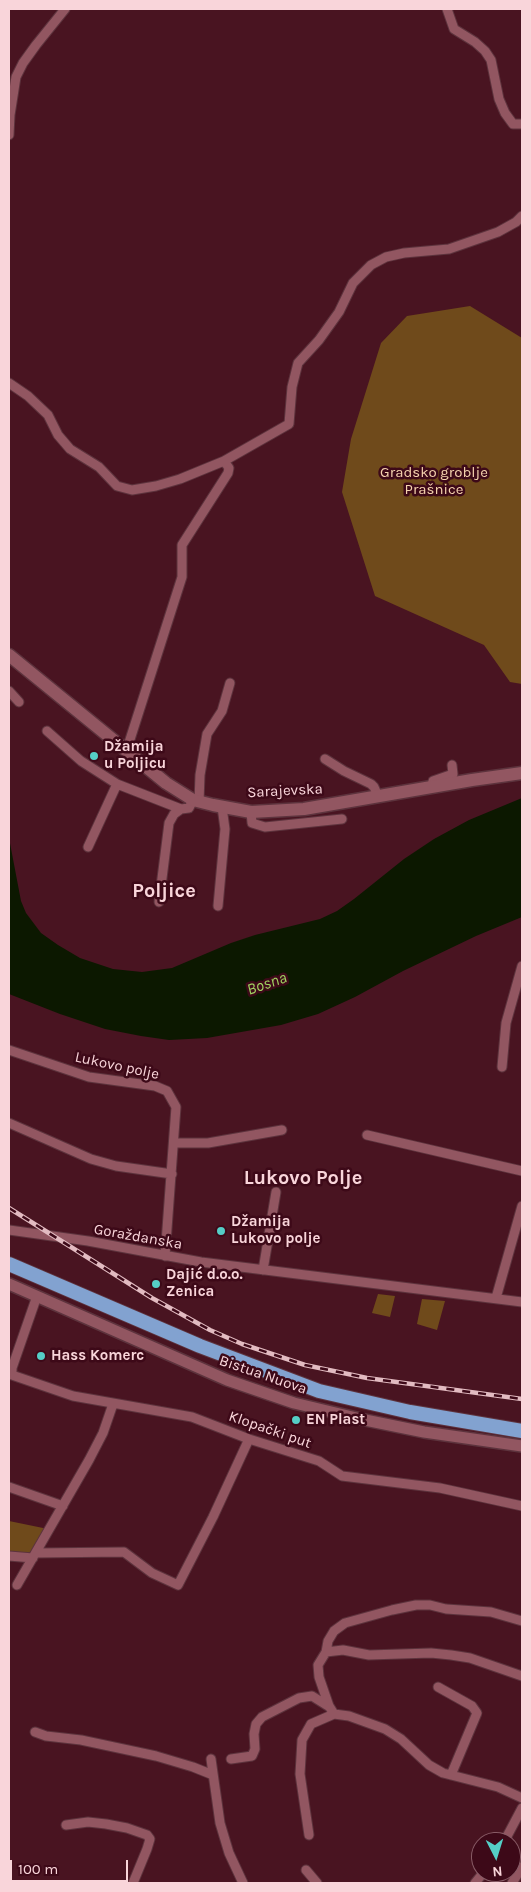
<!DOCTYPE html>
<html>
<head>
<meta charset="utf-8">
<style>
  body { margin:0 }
  #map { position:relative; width:531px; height:1892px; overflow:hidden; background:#491421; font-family:Karla,sans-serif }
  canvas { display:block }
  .frame { position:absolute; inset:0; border:10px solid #f9d5da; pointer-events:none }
  .north { position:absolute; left:471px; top:1832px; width:50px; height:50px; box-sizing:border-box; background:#3d0918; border:1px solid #885b66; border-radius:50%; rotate:175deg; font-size:14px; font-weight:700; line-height:20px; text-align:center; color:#f9d5da }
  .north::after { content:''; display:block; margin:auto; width:18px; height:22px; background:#55cec6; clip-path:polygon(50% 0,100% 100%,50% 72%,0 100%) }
  .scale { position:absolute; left:10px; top:1860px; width:118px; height:22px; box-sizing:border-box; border:2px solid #f9d5da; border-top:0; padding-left:6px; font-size:15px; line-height:18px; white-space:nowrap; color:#f9d5da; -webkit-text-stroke:4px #3d0918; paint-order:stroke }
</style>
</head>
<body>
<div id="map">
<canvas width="531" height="1892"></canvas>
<div class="frame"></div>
<div class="north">N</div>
<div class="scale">100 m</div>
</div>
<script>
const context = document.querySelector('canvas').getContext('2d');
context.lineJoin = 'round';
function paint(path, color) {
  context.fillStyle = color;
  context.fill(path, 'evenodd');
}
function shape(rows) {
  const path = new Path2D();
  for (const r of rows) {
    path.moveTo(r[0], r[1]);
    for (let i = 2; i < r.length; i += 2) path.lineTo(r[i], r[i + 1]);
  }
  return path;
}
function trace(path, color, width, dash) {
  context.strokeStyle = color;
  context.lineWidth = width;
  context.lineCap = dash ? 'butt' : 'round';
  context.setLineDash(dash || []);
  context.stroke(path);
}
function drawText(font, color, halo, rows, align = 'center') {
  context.font = font + ' Karla,sans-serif';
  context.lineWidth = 5;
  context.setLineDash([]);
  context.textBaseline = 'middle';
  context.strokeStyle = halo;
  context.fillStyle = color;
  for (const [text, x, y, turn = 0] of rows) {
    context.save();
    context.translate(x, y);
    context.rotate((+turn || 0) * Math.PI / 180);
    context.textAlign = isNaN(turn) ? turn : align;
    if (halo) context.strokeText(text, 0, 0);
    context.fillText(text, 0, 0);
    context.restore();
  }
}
const green = shape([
  [470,306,522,338,522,684,510,682,484,645,375,596,342,492,351,439,381,343,407,316],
  [378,1294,395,1296,390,1317,372,1313],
  [422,1299,445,1301,437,1330,417,1324],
  [9,1521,48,1529,37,1550,29,1555,9,1554]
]);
const water = shape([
  [522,798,522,917,476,936,403,971,355,997,318,1014,281,1025,207,1038,169,1040,141,1036,105,1029,60,1014,9,994,9,838,21,901,26,913,41,933,58,945,80,958,113,969,142,972,172,968,231,943,255,935,320,919,337,911,354,899,404,859,434,839,469,820]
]);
const minor = shape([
  [447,9,454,29,475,42,485,51,491,60,499,99,505,113,513,124,522,124],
  [9,135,10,115,16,77,23,63,36,45,65,9],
  [9,383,28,396,48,415,58,435,70,449,99,467,117,486,132,490,156,486,180,479,224,461,229,468,228,473,182,545,182,577,126,752],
  [224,461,289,424,292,387,298,363,319,340,339,312,353,283,371,265,386,257,404,253,449,249,498,232,516,222,522,216],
  [9,691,19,702],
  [47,731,81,761,117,784,181,809],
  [325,759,344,771,371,784,374,787,378,796],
  [432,787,433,781,453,774,452,765],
  [199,802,200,775,207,734,222,711,230,683],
  [251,812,252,823,265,827,342,819],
  [88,847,117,784],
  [159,902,169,823,174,814,181,809,189,808,193,800],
  [218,906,225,829,222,807],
  [9,1050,89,1077,155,1086,167,1091,176,1107,165,1256],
  [502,1067,506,1023,522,966],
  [9,1123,91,1159,116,1166,172,1174],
  [367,1135,522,1171],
  [175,1143,208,1143,282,1130],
  [9,1230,88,1241,201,1262,522,1302],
  [263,1270,276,1192],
  [496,1298,522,1206],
  [9,1374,73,1396,192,1417,249,1439,319,1461,342,1476,440,1488,522,1506],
  [12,1375,12,1368,37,1296],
  [9,1487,63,1506],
  [36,1553,124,1552,152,1573,178,1585,213,1517,249,1439],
  [9,1556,33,1558],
  [17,1585,89,1460,103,1433,113,1404],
  [326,1652,343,1650,369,1655,431,1653,451,1655,470,1658,522,1676],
  [438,1687,472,1706,477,1713,451,1775],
  [334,1714,329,1706,319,1677,318,1665,326,1652,328,1641,334,1631,345,1623,392,1610,416,1605,430,1605,446,1609,491,1612,522,1621],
  [35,1732,46,1736,81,1740,156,1756,193,1767,213,1775],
  [211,1759,220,1823,229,1853,243,1883],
  [231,1759,252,1756,255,1749,254,1734,256,1724,262,1717,299,1698,312,1696,328,1706],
  [66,1825,88,1822,106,1824,127,1828,147,1835,150,1839,147,1849,133,1883],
  [309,1835,300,1774,302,1740,311,1724,334,1714,349,1716,385,1729,401,1739,429,1765,443,1773,498,1787,522,1798],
  [504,1842,522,1808],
  [306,1870,317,1883],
  [475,1883,484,1872],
  [512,1883,522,1867]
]);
const tertiary = shape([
  [9,1284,227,1380,294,1403,365,1420,424,1432,522,1446]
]);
const secondary = shape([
  [9,655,166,783,193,800,213,805,251,812,304,809,472,780,522,773]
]);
const trunk = shape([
  [9,1264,200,1346,319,1391,410,1412,522,1431]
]);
const rail = shape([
  [9,1208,152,1298,210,1330,242,1344,305,1365,367,1378,522,1399]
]);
const markers = [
  [94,756,5,"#55cec6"],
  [221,1231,5,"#55cec6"],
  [156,1284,5,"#55cec6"],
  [41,1356,5,"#55cec6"],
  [296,1420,5,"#55cec6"]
];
const parkNames = [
  ["Gradsko groblje",434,473],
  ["Prašnice",434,490]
];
const poiNames = [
  ["Džamija",104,747],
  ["u Poljicu",104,764],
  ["Džamija",231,1222],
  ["Lukovo polje",231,1239],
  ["Dajić d.o.o.",166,1275],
  ["Zenica",166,1292],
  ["Hass Komerc",51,1356],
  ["EN Plast",306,1420]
];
const streetNames = [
  ["Sarajevska",285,791,-3],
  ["Lukovo polje",117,1066,12],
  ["Goraždanska",138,1237,10],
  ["Bistua Nuova",263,1375,19],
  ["Klopački put",270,1430,19]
];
const waterNames = [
  ["Bosna",267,984,-19]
];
const districtNames = [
  ["Poljice",164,891],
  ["Lukovo Polje",303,1178]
];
paint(green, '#6f4a1b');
paint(water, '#0c1800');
trace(minor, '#5d333d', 11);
trace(tertiary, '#5d333d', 14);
trace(secondary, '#5d333d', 15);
trace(trunk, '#5d333d', 16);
trace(minor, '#925661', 9);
trace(tertiary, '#925661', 11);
trace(secondary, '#925661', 12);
trace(trunk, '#82a2d0', 14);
trace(rail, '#e2bbc1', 4.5);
trace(rail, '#3d0918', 2.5, [8]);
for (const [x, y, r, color] of markers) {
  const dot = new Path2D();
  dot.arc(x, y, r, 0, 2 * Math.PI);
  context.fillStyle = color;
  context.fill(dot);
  trace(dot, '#3d0918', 2);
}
drawText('15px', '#f6d4af', '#3d0918', parkNames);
drawText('bold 15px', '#f9d5da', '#3d0918', poiNames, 'left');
drawText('15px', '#f9d5da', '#3d0918', streetNames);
drawText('italic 16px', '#a1d461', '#3d0918', waterNames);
drawText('bold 20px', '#f9d5da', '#3d0918', districtNames);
</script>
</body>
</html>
